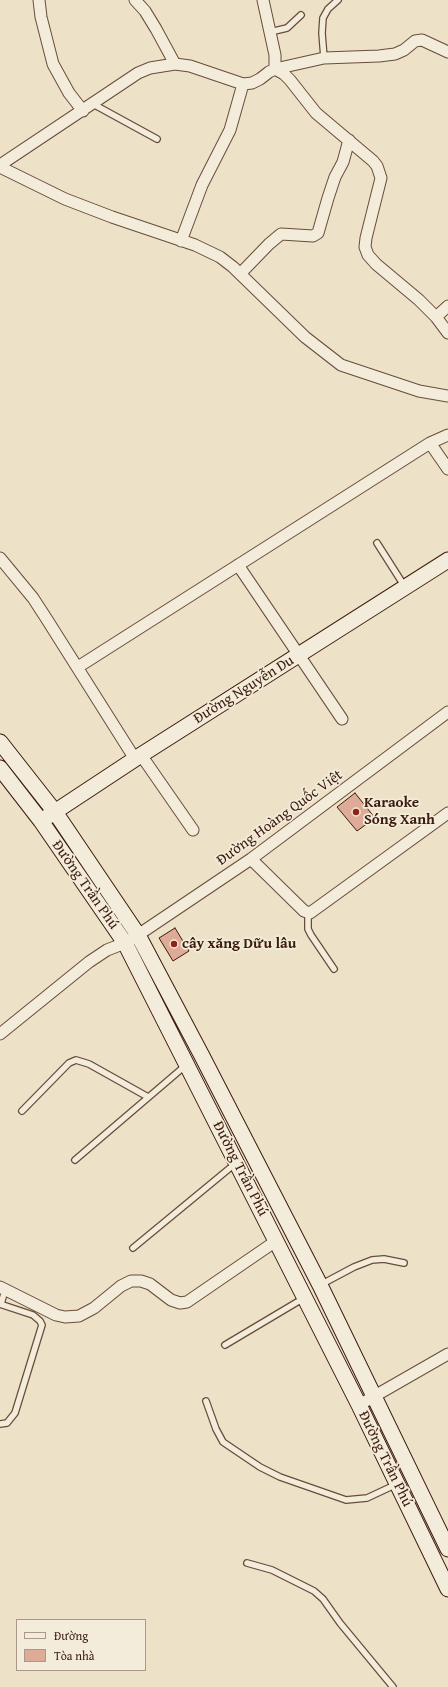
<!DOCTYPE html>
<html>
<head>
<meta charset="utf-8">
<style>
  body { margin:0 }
  #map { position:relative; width:448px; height:1687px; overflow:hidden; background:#ede1c7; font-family:"Gentium Book Plus",serif }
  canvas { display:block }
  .legend { position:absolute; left:16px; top:1619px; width:130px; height:52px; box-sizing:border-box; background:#f3ecdb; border:1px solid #aa9888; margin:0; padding:5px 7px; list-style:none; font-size:12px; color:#3c1a0c }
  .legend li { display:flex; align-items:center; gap:8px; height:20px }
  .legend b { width:20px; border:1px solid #aa9888 }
</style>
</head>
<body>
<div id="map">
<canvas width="448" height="1687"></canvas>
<ul class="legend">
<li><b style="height:5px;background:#f3ecdb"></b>Đường</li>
<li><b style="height:11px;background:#deab98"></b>Tòa nhà</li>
</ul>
</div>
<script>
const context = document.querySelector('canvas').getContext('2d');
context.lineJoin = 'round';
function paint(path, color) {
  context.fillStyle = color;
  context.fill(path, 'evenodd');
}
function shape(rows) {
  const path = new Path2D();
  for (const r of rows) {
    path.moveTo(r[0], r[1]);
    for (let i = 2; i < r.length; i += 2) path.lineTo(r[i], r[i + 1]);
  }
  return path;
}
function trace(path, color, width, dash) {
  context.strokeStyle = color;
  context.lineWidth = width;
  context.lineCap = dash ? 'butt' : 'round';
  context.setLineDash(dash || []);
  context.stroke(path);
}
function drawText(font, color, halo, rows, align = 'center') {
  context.font = font + ' "Gentium Book Plus",serif';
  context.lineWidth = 3.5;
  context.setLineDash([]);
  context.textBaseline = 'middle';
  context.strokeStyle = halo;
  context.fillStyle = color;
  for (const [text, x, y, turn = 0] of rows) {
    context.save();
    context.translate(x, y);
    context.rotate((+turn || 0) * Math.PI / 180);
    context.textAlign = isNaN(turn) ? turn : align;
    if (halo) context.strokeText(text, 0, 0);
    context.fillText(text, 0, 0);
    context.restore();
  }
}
const building = shape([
  [355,793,375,818,357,831,337,807,355,793],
  [175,928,189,951,173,961,159,938,175,928]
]);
const lane = shape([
  [270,32,287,28,301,15],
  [324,58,322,33,323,18,328,9,338,0],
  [93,104,157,139],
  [377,543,405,587],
  [308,913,308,929,311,935,334,969],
  [22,1111,69,1063,76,1060,89,1064,148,1097],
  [75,1160,185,1066],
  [133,1248,236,1163],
  [322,1284,354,1267,372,1260,384,1259,404,1263],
  [0,1304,33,1315,40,1321,42,1325,15,1413,7,1423,0,1424],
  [1,1304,5,1290],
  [225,1345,304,1298],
  [206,1401,216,1429,223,1442,260,1467,280,1477,346,1500,367,1498,397,1484],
  [247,1563,272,1570,314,1591,323,1599,340,1623,393,1687]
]);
const street = shape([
  [39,0,41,17,53,64,69,93,83,111],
  [135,0,145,11,156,29,175,64],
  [263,0,275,55,275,69,324,58,379,56,395,54,404,50,415,41,422,40,448,52],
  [0,165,138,73,150,68,175,64,190,66,243,84,252,83,260,79,269,72,275,69,284,74,290,80,316,113,373,161,377,166,381,178,366,238,365,247,368,255,376,264,419,300,436,317,448,333],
  [0,167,65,199,112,217,195,245,220,257,233,267,305,337,341,365,419,391,448,396],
  [181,241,202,185,230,130,243,84],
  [240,274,269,244,281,234,313,236,318,233,328,198,335,177,343,162,349,140],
  [436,317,448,306],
  [430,443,448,469],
  [0,558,33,598,46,618,135,759],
  [238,565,342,719],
  [78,667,430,443,448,435],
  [141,755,193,830],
  [251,859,304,911,310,913,448,813],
  [0,1034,89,962,107,950,125,943,138,935,251,859,448,712],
  [0,1287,56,1315,65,1317,79,1316,94,1308,121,1286,131,1281,141,1281,150,1284,171,1300,180,1303,187,1302,276,1241],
  [359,1405,448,1354]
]);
const secondary = shape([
  [0,742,55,812,138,935,202,1056,320,1285,448,1549],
  [0,768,41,821,125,943,359,1405,448,1589],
  [47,817,141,755,448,560]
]);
const markers = [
  [356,812,4,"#8f2418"],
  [174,944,4,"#8f2418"]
];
const streetNames = [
  ["Đường Nguyễn Du",244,690,-32],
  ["Đường Hoàng Quốc Việt",280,818,-36],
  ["Đường Trần Phú",85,885,55],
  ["Đường Trần Phú",240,1169,63],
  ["Đường Trần Phú",385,1459,64]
];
const poiNames = [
  ["Karaoke",364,803],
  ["Sóng Xanh",364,820],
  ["cây xăng Dữu lâu",182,944]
];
paint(building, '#deab98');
trace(building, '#3c1a0c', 1);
trace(lane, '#684c3b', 8);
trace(street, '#684c3b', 13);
trace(secondary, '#3c1a0c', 17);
trace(lane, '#f3ecdb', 5.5);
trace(street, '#f3ecdb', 11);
trace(secondary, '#f3ecdb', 15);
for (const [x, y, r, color] of markers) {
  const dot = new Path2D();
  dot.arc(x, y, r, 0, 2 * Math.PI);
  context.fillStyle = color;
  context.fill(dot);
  trace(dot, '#f3ecdb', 1.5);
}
drawText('15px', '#3c1a0c', '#f3ecdb', streetNames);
drawText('bold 15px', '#3c1a0c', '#f3ecdb', poiNames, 'left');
</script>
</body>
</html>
